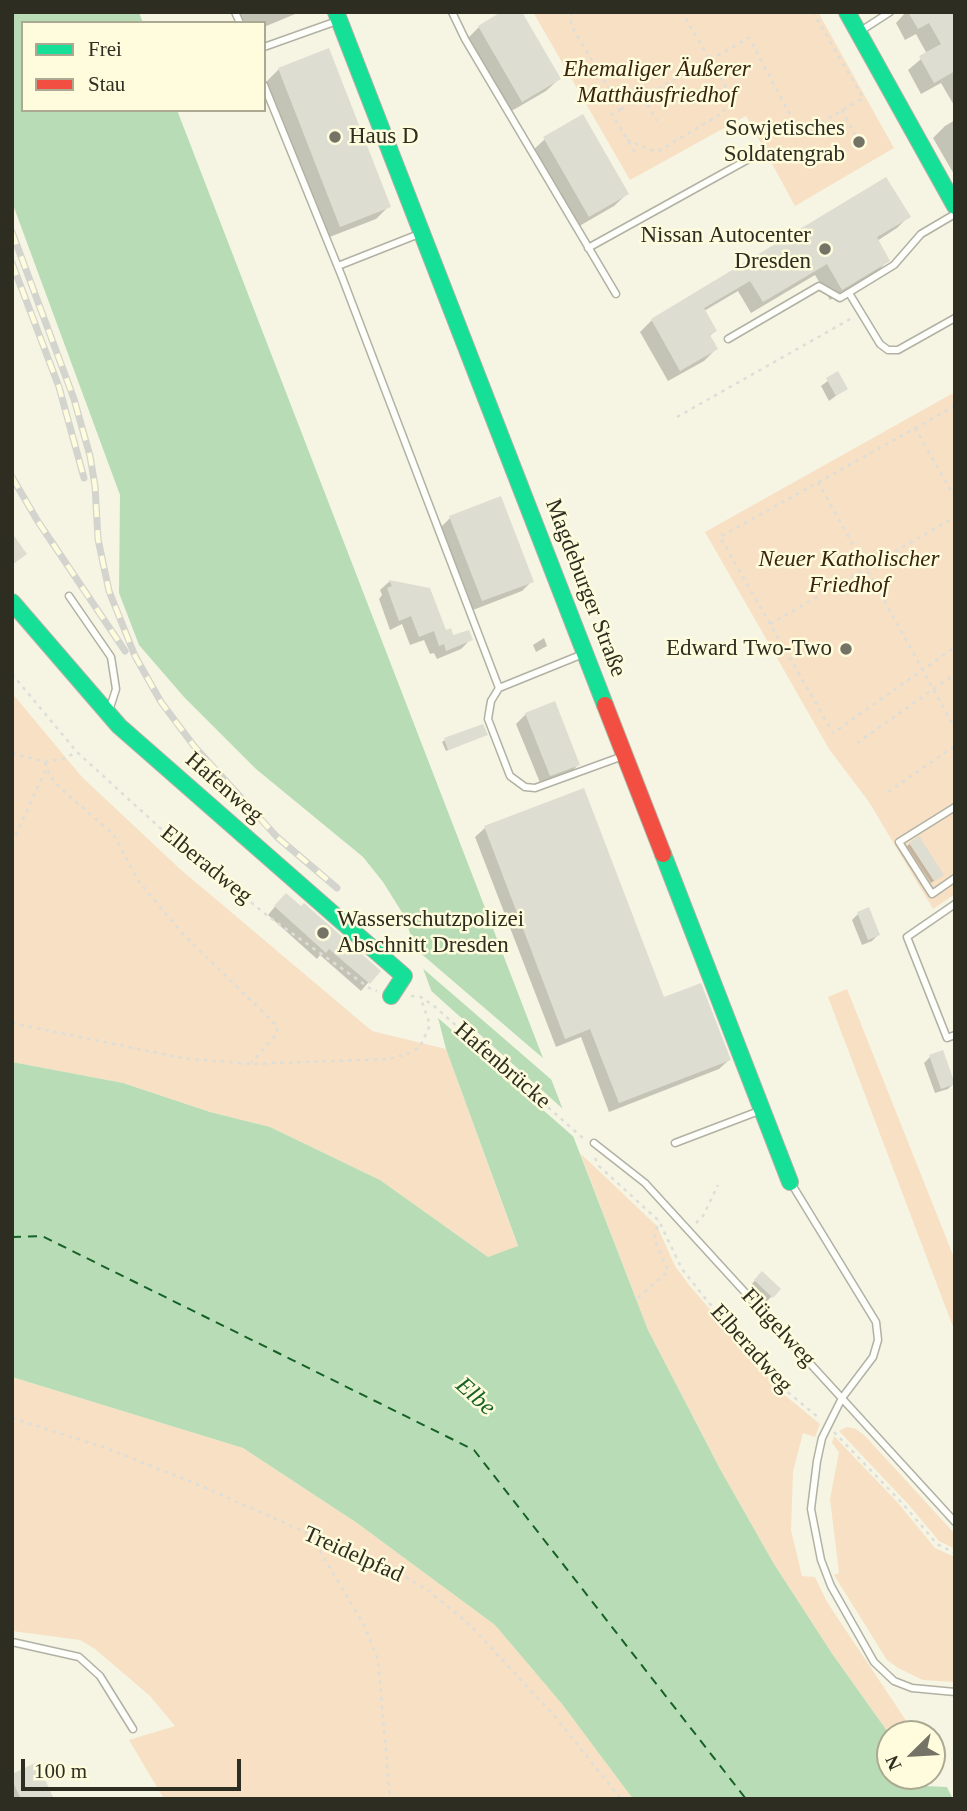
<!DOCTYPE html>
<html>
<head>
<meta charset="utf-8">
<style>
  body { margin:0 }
  #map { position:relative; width:967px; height:1811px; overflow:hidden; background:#f6f5e4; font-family:Georgia,serif }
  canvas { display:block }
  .frame { position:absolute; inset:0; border:14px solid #2e2d21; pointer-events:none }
  .legend { position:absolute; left:21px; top:21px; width:245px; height:91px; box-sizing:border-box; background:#fefcdc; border:2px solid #aba991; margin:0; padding:9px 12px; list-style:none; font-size:21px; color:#2e2d21 }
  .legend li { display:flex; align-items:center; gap:14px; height:35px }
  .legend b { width:35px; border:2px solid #aba991 }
  .north { position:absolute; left:876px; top:1720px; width:70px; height:70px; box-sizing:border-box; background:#fefcdc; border:2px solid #aba991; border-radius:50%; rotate:246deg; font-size:19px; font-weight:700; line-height:28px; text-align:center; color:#2e2d21 }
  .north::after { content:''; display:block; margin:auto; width:24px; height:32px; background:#747365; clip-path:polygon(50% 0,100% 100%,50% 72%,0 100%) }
  .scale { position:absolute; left:21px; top:1759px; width:220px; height:32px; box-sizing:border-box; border:4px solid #2e2d21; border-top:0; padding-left:9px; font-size:21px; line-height:24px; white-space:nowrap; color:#2e2d21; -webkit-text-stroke:5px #fefcdc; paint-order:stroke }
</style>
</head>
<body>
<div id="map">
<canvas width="967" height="1811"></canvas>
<div class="frame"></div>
<ul class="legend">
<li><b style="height:9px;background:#16e098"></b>Frei</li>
<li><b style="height:9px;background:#f24e42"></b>Stau</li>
</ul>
<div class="north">N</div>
<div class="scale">100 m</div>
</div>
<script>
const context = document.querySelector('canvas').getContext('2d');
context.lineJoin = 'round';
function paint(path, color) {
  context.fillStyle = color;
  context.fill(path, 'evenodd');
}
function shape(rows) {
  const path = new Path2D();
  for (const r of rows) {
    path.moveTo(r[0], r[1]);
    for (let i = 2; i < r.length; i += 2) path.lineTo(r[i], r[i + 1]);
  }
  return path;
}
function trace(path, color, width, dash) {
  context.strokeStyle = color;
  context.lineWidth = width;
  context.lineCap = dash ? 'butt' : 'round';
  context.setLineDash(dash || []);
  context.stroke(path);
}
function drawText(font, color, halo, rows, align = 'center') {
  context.font = font + ' Georgia,serif';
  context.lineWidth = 5;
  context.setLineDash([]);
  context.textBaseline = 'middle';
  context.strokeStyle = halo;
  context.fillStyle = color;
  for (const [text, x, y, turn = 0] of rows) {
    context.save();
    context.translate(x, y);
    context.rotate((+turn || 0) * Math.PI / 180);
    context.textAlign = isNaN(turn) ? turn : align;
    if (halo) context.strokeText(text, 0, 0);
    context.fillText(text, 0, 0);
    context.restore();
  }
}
const green = shape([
  [533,12,818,12,894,148,795,206,746,116,630,180],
  [955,392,955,894,933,909,869,802,829,749,705,532],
  [12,693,82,777,180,869,372,1031,446,1049,518,1247,488,1257,380,1180,270,1127,210,1112,123,1083,12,1062],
  [847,989,955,1260,955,1332,828,997],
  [580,1153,657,1226,675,1266,689,1285,782,1393,820,1424,815,1437,803,1433,793,1472,791,1530,802,1576,815,1577,827,1602,915,1734,890,1735,833,1655,774,1564,720,1469,648,1330],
  [12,1377,243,1448,357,1523,495,1625,562,1704,633,1799,164,1799,129,1740,175,1726,150,1696,95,1649,80,1640,12,1631],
  [847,1427,856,1429,865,1436,955,1534,955,1549,939,1541,908,1504,839,1431],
  [834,1436,898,1503,935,1548,955,1557,955,1682,923,1680,898,1668,887,1660,834,1575,839,1573,830,1499,839,1452,832,1443]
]);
const water = shape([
  [12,12,139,12,143,23,23,23,23,110,177,110,648,1330,720,1469,774,1564,833,1655,890,1735,890,1776,919,1776,926,1786,947,1787,953,1799,633,1799,562,1704,495,1625,357,1523,243,1448,12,1377,12,1062,123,1083,210,1112,270,1127,380,1180,488,1257,518,1246,446,1049,431,990,403,914,383,882,363,857,256,769,184,697,139,645,119,593,120,495,12,202]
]);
const pier = shape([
  [411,945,544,1059,553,1081,420,966],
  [428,988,563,1109,575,1138,437,1017]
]);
const shadow = shape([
  [235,12,300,12,264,27,264,23,239,23],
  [906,12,955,12,955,107,941,83,921,94,908,70,927,54,916,34,905,40,896,23],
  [479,27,559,79,546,91,508,113,466,40],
  [279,69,389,206,376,219,327,238,266,82],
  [955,120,955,176,933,138,945,126],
  [545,139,627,194,614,206,576,228,532,151],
  [886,179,908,217,897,228,877,241,888,260,877,272,830,300,815,275,751,313,738,291,704,311,715,331,709,337,716,349,704,361,668,381,640,332,652,320],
  [837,374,845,389,829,401,821,386],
  [450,518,532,581,522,591,473,610,441,527],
  [390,581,429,589,445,632,452,638,471,639,461,649,437,659,434,653,430,654,424,640,410,645,402,624,390,630,379,599,382,595,380,590],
  [544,638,547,646,536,652,533,645],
  [526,714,578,765,569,774,541,785,516,724],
  [486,735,446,751,442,742,445,740],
  [583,790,663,999,729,1060,719,1069,609,1112,581,1037,556,1047,475,837,485,828],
  [910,844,939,877,931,883,907,846],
  [278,903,378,971,361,991,320,955,317,959,268,915],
  [858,914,878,935,872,941,862,945,852,920],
  [930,1057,954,1083,948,1089,935,1093,924,1063],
  [762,1273,779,1289,766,1302,749,1287],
  [12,1776,52,1799,12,1799]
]);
const ferry = shape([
  [12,1237,42,1236,474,1450,746,1799]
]);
const building = shape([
  [501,12,522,12,561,79,522,102,478,26],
  [908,12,955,12,955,71,934,83,919,56,941,44,929,23,918,29],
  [329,48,391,207,340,227,278,68],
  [583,114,629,194,589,217,543,137],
  [886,177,911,217,877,237,890,261,842,290,827,264,763,302,750,281,704,308,717,331,710,335,718,349,680,371,651,319],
  [838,371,848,389,836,396,826,378],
  [501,496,534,582,482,601,449,516],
  [12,533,27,554,12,565],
  [389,580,430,588,446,630,451,628,453,635,469,630,473,640,446,651,444,644,439,646,434,631,419,637,411,616,399,621,387,588,392,586],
  [555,701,580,765,550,776,525,713],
  [483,724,488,735,448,750,444,738],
  [584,788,664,997,701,983,731,1060,619,1103,590,1029,565,1039,484,826],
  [919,836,944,875,934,881,909,843],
  [286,893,301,906,304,903,381,971,370,984,329,949,326,953,274,906],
  [869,907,880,935,868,940,857,912],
  [943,1050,955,1084,941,1089,929,1055],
  [762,1271,781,1289,773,1298,754,1280],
  [37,1762,54,1799,21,1799,12,1780,12,1774]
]);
const path = shape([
  [571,12,571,25,621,109,749,38,801,135,863,98,813,12],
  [643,97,657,121],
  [621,109,612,114,635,152],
  [842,110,856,136],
  [627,140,657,152,724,112,728,91,682,12],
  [955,406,720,537,833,733,955,647],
  [677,417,852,318],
  [915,428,955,498],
  [818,482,955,728],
  [770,624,955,517],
  [12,674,77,752,159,827,269,917,371,989,377,991],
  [857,743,955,674],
  [12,753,45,762,63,759,77,752],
  [45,762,50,776,61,789,113,834,139,882,183,934,277,1026,277,1034,251,1063],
  [888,792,955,746],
  [12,843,47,767],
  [411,996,421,997,434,1006,585,1140],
  [12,1023,182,1058,251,1064,388,1059,407,1054,420,1047,430,1025,421,999],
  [595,1158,599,1166,659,1221,682,1269,709,1303,784,1389,819,1418],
  [696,1223,703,1216,718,1185],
  [638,1298,668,1271,654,1238,659,1221],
  [12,1418,106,1448,199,1485,398,1573,426,1589,467,1622,552,1713,621,1799],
  [834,1432,903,1504,937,1544,955,1553],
  [311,1536,364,1625,378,1660,390,1799]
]);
const lane = shape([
  [235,12,240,23],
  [452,12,465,39,616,294],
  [859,32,890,12],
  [264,47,337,21],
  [264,85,342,277,499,688],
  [588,248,756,155],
  [338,266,419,234],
  [849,293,880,344,888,350,898,350,955,318],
  [728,339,819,286,840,298,894,265,921,234,955,214],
  [69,596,111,657,116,689,109,711],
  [583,654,499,688,491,701,488,719,510,776,525,787,535,788,623,756],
  [955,807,899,842,932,894,955,878],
  [955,904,907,937,947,1038,955,1035],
  [594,1143,645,1183,955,1522],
  [675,1143,759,1111],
  [791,1183,876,1322,878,1340,873,1357,842,1398,822,1438,817,1461,811,1509,821,1560,831,1586,874,1662,894,1681,912,1688,955,1692],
  [12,1642,79,1657,100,1676,133,1729]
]);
const fast = shape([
  [336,12,605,705],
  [847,12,955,206],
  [12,602,119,726,404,976,391,996],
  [663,854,790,1182]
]);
const jam = shape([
  [605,705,663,854]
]);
const rail = shape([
  [12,232,74,399,90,456,95,486,98,539,109,591,135,656,161,702,194,746,277,837,337,888],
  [12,263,59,387,84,478],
  [12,477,37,520,125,651]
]);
const markers = [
  [335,137,7,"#747365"],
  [859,142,7,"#747365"],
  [825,249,7,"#747365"],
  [846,649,7,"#747365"],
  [323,933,7,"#747365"]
];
const parkNames = [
  ["Ehemaliger Äußerer",657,70],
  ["Matthäusfriedhof",657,96],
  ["Neuer Katholischer",849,560],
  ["Friedhof",849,586]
];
const poiNames = [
  ["Sowjetisches",845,129],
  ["Soldatengrab",845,155],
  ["Haus D",349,137,"left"],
  ["Nissan Autocenter",811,236],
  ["Dresden",811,262],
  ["Edward Two-Two",832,649],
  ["Wasserschutzpolizei",337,920,"left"],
  ["Abschnitt Dresden",337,946,"left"]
];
const streetNames = [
  ["Magdeburger Straße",585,588,69],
  ["Hafenweg",224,788,41],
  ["Elberadweg",206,865,39],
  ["Hafenbrücke",502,1066,41],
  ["Flügelweg",778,1328,47],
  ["Elberadweg",751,1349,48],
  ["Treidelpfad",353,1555,24]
];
const waterNames = [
  ["Elbe",475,1397,42]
];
paint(green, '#f7e0c4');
paint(water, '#b8ddb6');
paint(pier, '#f6f5e4');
paint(shadow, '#0003');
trace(ferry, '#166226', 2, [9, 7]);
paint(building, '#ddded1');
trace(lane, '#b1b1a4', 9);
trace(fast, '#b1b1a4', 18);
trace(jam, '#b1b1a4', 18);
trace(path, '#deded9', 2.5, [3.5, 5]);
trace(lane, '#fefefb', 6);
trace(fast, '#16e098', 16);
trace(jam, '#f24e42', 16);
trace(rail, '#d4d4cf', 7);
trace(rail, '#fefcdc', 4.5, [13]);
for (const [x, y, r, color] of markers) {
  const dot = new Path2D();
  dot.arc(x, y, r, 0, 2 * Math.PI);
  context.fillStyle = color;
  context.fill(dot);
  trace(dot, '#fefcdc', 2.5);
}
drawText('italic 23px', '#39240e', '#fefcdc', parkNames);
drawText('23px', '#2e2d21', '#fefcdc', poiNames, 'right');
drawText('23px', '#2e2d21', '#fefcdc', streetNames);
drawText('italic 24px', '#166226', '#fefcdc', waterNames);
</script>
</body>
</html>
